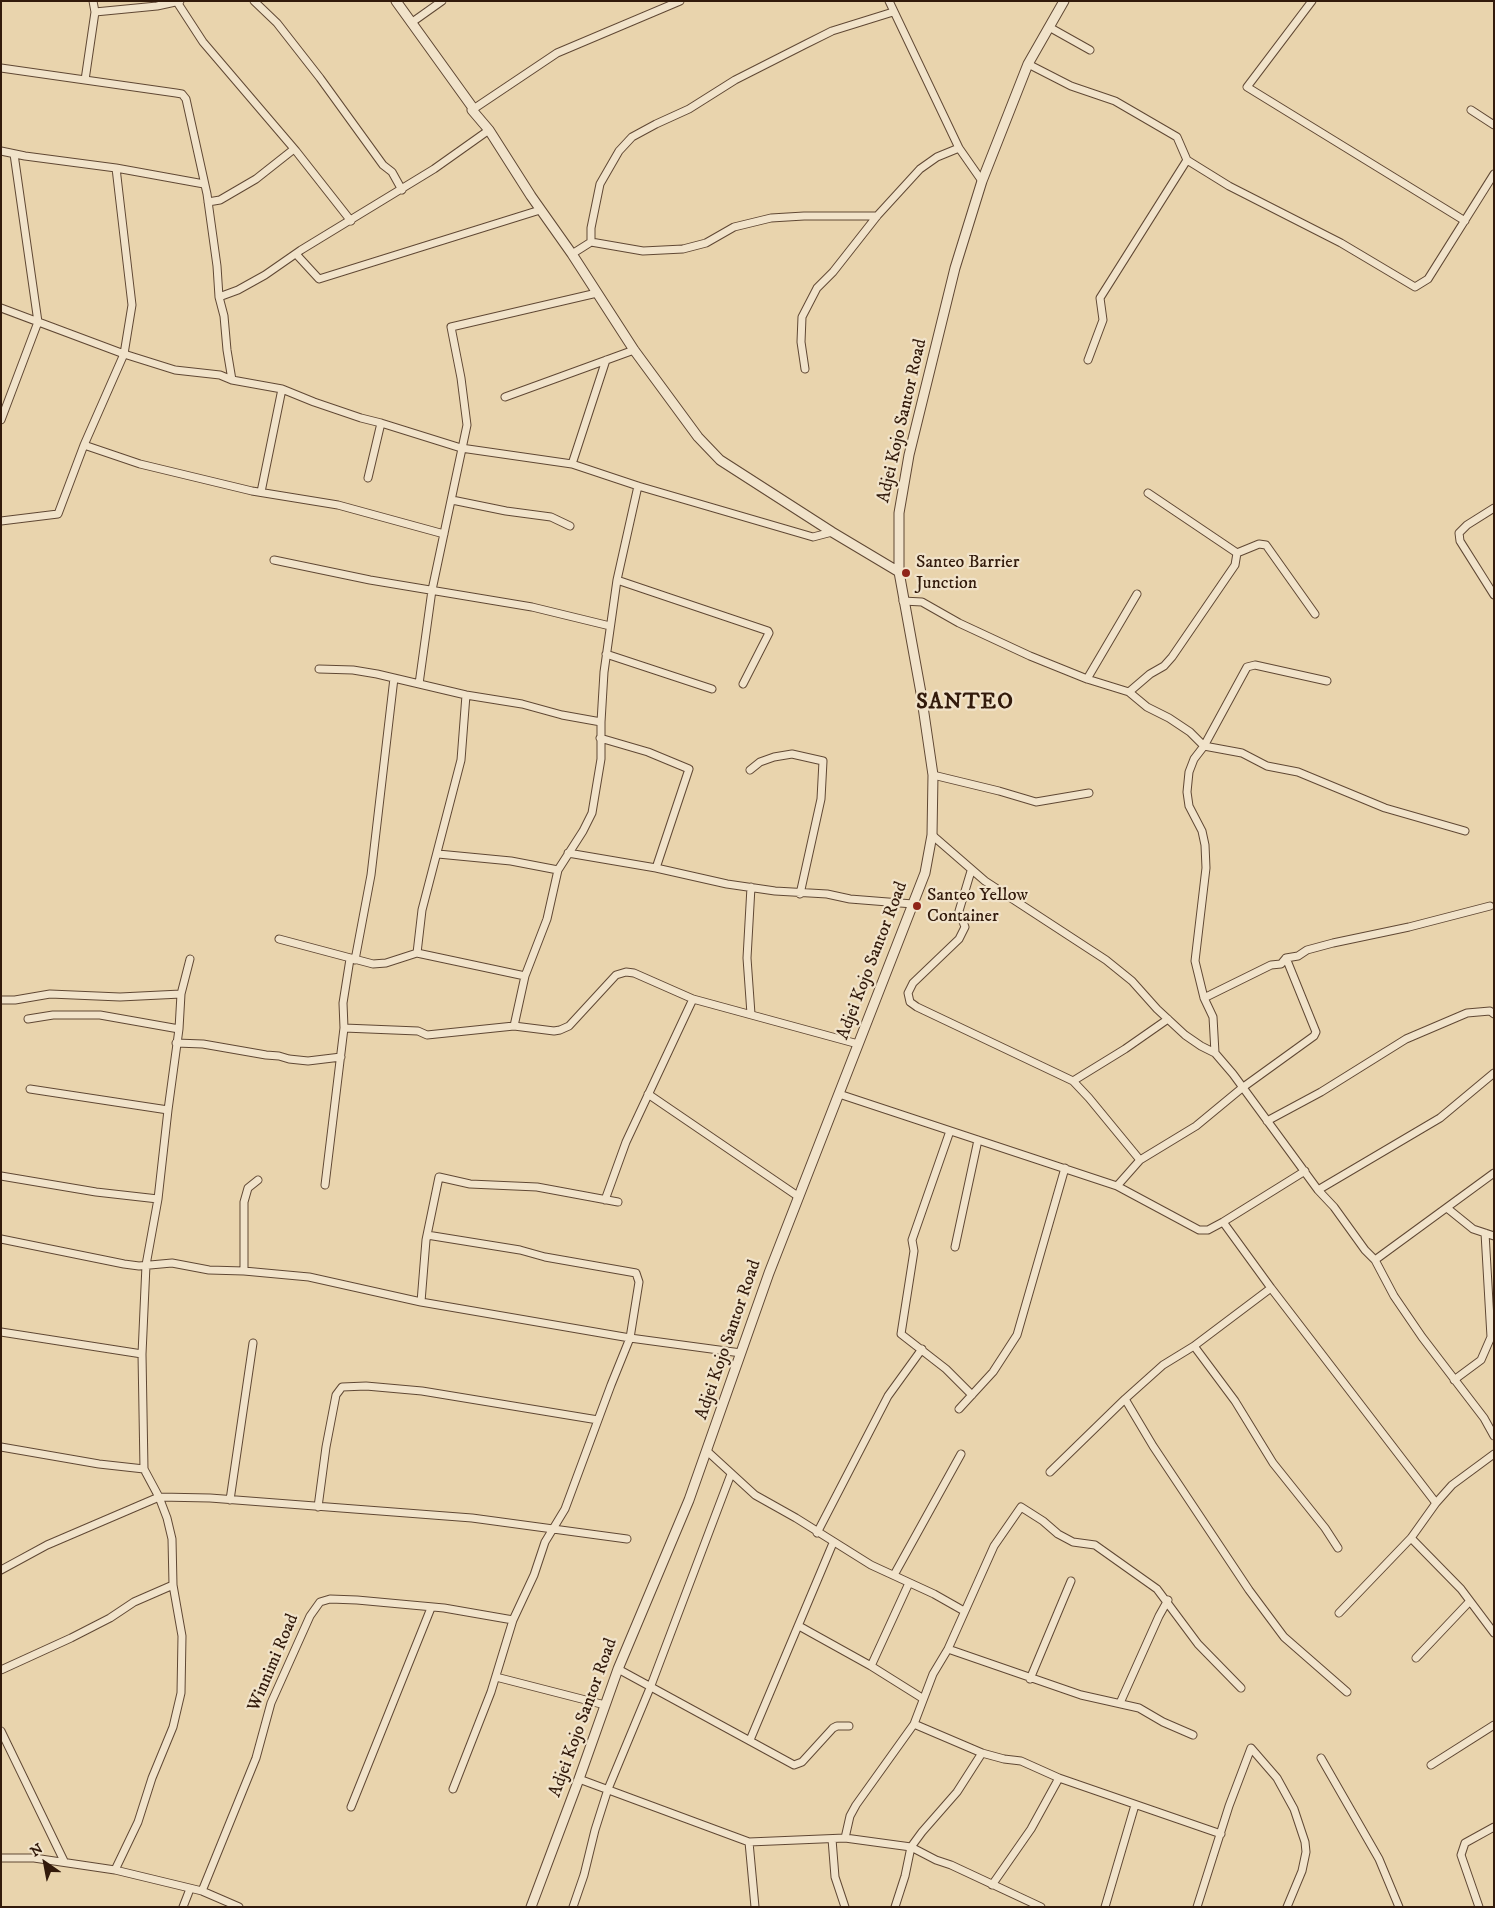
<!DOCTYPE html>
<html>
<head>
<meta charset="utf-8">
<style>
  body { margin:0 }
  #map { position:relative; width:1495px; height:1908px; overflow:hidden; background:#e9d4ad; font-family:"IM FELL DW Pica",serif }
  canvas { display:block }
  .frame { position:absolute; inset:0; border:2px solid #321a0b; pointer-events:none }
  .north { position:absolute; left:20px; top:1838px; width:50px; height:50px; -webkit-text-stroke:4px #f1e3ca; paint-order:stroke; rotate:327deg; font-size:14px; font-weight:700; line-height:20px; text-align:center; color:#321a0b }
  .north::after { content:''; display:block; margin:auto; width:18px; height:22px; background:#321a0b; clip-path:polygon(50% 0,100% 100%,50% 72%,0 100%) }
</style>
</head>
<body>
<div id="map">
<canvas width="1495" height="1908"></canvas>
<div class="frame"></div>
<div class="north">N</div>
</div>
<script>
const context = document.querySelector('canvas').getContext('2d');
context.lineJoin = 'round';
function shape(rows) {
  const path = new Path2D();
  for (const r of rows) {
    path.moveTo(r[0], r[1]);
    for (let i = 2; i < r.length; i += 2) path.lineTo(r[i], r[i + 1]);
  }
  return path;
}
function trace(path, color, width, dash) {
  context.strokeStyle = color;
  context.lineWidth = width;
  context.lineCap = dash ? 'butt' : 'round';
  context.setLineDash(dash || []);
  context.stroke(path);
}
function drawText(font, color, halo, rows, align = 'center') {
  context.font = font + ' "IM FELL DW Pica",serif';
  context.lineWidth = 4.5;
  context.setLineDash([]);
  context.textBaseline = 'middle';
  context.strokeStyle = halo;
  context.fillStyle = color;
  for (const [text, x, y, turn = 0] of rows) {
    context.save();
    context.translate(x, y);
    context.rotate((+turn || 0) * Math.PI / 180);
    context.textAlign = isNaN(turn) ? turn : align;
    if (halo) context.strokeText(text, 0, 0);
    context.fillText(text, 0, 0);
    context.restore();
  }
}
const minor = shape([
  [254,1,277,23,320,78,383,165,392,172,402,190],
  [889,1,959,148,982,181],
  [1312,1,1247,87,1465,221],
  [177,2,203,42,296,151,351,221],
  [95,12,157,6,180,1],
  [411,23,442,1],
  [1049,27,1090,50],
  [1028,64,1071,86,1115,101,1177,137,1187,160,1229,186,1341,243,1415,287,1428,279,1494,174],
  [1,68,176,93,182,94,186,99,207,194,217,266,219,297,224,316,227,350,232,380],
  [85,80,95,12,93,1],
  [472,110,557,53,680,1],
  [1471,110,1494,125],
  [1,151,25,156,116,168,204,184],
  [208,202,220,200,256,179,294,149],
  [591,242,643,251,683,249,706,243,734,227,771,218,804,216,877,216],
  [296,254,319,279,540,210],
  [572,254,591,242,591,228,600,184,619,151,632,137,656,124,689,109,735,80,804,45,832,31,893,12],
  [219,297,238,290,265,275,301,250,434,169,489,130],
  [1,308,124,354,175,370,220,375,232,380,282,389,314,402,361,418,381,423,461,448,572,464,638,486,813,537,832,532],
  [1088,360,1103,320,1100,298,1187,160],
  [805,369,801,342,802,317,817,288,833,272,877,216,920,169,937,157,959,148],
  [505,397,634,350],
  [1,420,38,322,14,154],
  [84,445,140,464,252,491,338,505,444,534],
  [572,464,606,360],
  [368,478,381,423],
  [261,492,282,389],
  [452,500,506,511,551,517,570,526],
  [1494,508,1467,525,1459,533,1460,541,1494,595],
  [1,521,58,514,84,445,124,354,132,305,116,168],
  [1237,553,1259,544,1266,545,1315,614],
  [274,560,370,580,532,607,610,626],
  [617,580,768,631,769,633,743,684],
  [903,601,922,602,959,623,1030,656,1087,679,1129,692,1147,707,1169,718,1190,732,1204,746,1242,753,1267,766,1298,772,1385,808,1465,831],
  [606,654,712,689],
  [319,669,353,670,377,674,466,695,522,704,562,715,601,722],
  [1087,679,1137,594],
  [419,684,432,590,467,425,461,378,451,327,597,293],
  [1129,692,1150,674,1164,666,1172,657,1235,565,1237,553,1148,493],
  [466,695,461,760,422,910,417,953,525,976],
  [600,738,648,752,689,769,656,868],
  [750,770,760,762,774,757,792,754,823,761,821,799,800,894],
  [933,775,999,791,1036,802,1089,793],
  [932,835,985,881,1106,960,1132,981,1157,1009,1185,1035,1201,1046,1215,1053,1233,1074,1318,1190,1334,1207,1365,1250,1375,1260,1394,1296,1422,1337,1484,1418,1494,1436],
  [568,853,656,868,727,884,775,891,827,894,850,899,913,904],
  [438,854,511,861,558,870],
  [971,871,959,911,965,927,959,939,913,983,908,993,910,1002,917,1007,1073,1081,1089,1098,1140,1160,1117,1186],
  [751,887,747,958,751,1014],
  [279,939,373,964,386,963,417,953],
  [1286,958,1298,956,1307,950,1333,943,1409,927,1490,906],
  [355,960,371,875,394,678],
  [1,1000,15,1000,50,994,120,997,181,994],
  [28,1019,53,1015,100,1015,179,1029],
  [514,1026,525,976,547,919,558,870,583,831,592,813,601,759,601,722,604,672,617,580,638,486],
  [344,1028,343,1003,350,959],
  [176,1043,203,1044,266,1055,279,1056,289,1059,308,1061,341,1057],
  [1215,1053,1213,1017,1204,998,1195,961,1206,868,1205,845,1202,831,1189,806,1187,792,1189,772,1194,759,1204,746,1247,667,1255,665,1327,681],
  [1073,1081,1125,1049,1168,1019],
  [30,1089,168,1110],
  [648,1094,799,1197],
  [839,1094,1117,1186,1199,1230,1208,1230,1223,1222,1305,1171],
  [1267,1121,1321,1092,1406,1039,1467,1013,1490,1011,1494,1014],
  [950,1131,912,1240,914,1251,901,1334,946,1369,972,1395],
  [1140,1160,1196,1126,1242,1088,1314,1036,1316,1032,1286,958,1281,964,1271,965,1204,998],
  [1,1176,96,1192,158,1199],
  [325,1185,344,1028,418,1031,427,1035,514,1026,554,1031,560,1030,569,1026,616,975,626,972,634,973,693,999,858,1044],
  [1318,1190,1440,1118,1494,1073],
  [605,1200,626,1142,693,999],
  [1447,1208,1473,1229,1494,1236],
  [1223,1222,1271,1288,1436,1503],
  [427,1235,520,1250,545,1257,636,1273,639,1282,630,1338,611,1385,565,1509,545,1542,534,1575,513,1620,491,1692,453,1789],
  [1,1239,124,1264,139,1266,172,1263,209,1270,244,1271,309,1277,421,1302,630,1338,741,1353],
  [955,1247,978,1140],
  [1375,1260,1494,1173],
  [244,1271,244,1202,248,1188,258,1180],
  [421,1302,426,1240,439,1177,470,1184,537,1187,618,1202],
  [1,1332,142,1354],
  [1194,1346,1235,1401,1273,1463,1325,1528,1338,1548],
  [1454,1380,1481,1360,1491,1337,1485,1233],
  [1125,1399,1153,1446,1249,1590,1284,1637,1347,1692],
  [959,1409,993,1372,1017,1335,1065,1168],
  [1,1447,99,1464,144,1469,142,1354,146,1265,158,1199,168,1110,179,1029,181,994,190,959],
  [707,1451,755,1495,796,1518,871,1565,934,1594,964,1611],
  [1050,1472,1125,1399,1163,1365,1194,1346,1271,1288],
  [230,1500,253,1343],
  [318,1507,326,1447,336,1395,342,1387,366,1386,422,1391,598,1420],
  [817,1533,888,1396,922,1349],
  [1411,1538,1461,1589,1494,1633],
  [1,1570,47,1545,159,1497,210,1498,472,1518,627,1539],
  [894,1575,961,1454],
  [1339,1613,1411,1538,1436,1503,1452,1485,1494,1454],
  [799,1626,871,1666,922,1698],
  [948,1649,1081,1695,1139,1708,1163,1722,1193,1735],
  [1416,1658,1470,1601],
  [871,1666,909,1583],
  [618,1669,794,1765,802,1762,833,1728,837,1726,849,1726],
  [1,1670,71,1638,110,1618,134,1602,173,1585],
  [496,1677,605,1705],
  [1030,1679,1071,1581],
  [1120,1703,1159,1616,1168,1600],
  [914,1724,982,1753],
  [1,1731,64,1861],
  [750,1740,833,1543],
  [1321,1758,1379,1859,1399,1907],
  [1431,1765,1494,1725],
  [579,1779,749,1842,845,1838,911,1847,936,1860,951,1865,1041,1907],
  [351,1807,431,1608],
  [845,1838,850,1816,856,1805,914,1724,933,1674,948,1649,994,1546,1021,1507,1043,1521,1058,1534,1073,1542,1095,1545,1157,1589,1198,1644,1241,1688],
  [832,1839,835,1877,845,1907],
  [749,1842,755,1907],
  [1,1858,34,1858,115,1870,202,1891,239,1907],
  [115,1870,138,1822,152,1778,173,1727,181,1693,182,1636,173,1585,172,1539,167,1518,159,1497,144,1469],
  [992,1885,1031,1829,1059,1778],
  [202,1891,256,1758,271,1703,310,1616,320,1602,330,1599,357,1600,444,1608,513,1620],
  [183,1907,190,1889],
  [573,1907,584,1875,595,1830,608,1789,650,1688,731,1474],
  [895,1907,905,1876,911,1847,922,1832,957,1792,982,1753,1004,1759,1021,1761,1059,1778,1221,1834],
  [1105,1907,1135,1805],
  [1197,1907,1229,1806,1251,1748,1277,1778,1294,1809,1305,1842,1306,1852,1302,1871,1287,1907],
  [1479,1907,1461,1855,1465,1843,1494,1827]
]);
const tertiary = shape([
  [396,1,473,108,472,110,489,130,531,196,572,254,634,350,698,437,720,460,832,532,899,572],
  [531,1907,579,1779,618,1669,689,1500,769,1273,925,873,932,835,933,775,921,693,899,572,899,513,909,455,955,268,982,181,1028,64,1064,1]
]);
const markers = [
  [906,573,5,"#8f2418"],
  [917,906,5,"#8f2418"]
];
const streetNames = [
  ["Adjei Kojo Santor Road",903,421,-77],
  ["Adjei Kojo Santor Road",873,961,-69],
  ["Adjei Kojo Santor Road",729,1340,-71],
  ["Winnimi Road",274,1663,-67],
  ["Adjei Kojo Santor Road",584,1718,-70]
];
const poiNames = [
  ["Santeo Barrier",916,563],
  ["Junction",916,584],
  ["Santeo Yellow",927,896],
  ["Container",927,917]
];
const districtNames = [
  ["SANTEO",965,703]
];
trace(minor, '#604834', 9);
trace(tertiary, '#604834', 11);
trace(minor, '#f1e3ca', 7);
trace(tertiary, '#f1e3ca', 9);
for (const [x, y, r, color] of markers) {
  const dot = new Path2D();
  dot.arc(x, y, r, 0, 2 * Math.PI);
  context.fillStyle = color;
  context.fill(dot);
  trace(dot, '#f1e3ca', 2);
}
drawText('18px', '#321a0b', '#f1e3ca', streetNames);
drawText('18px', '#321a0b', '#f1e3ca', poiNames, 'left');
context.letterSpacing = '1px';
drawText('bold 22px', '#321a0b', '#f1e3ca', districtNames);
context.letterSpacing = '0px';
</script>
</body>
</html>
